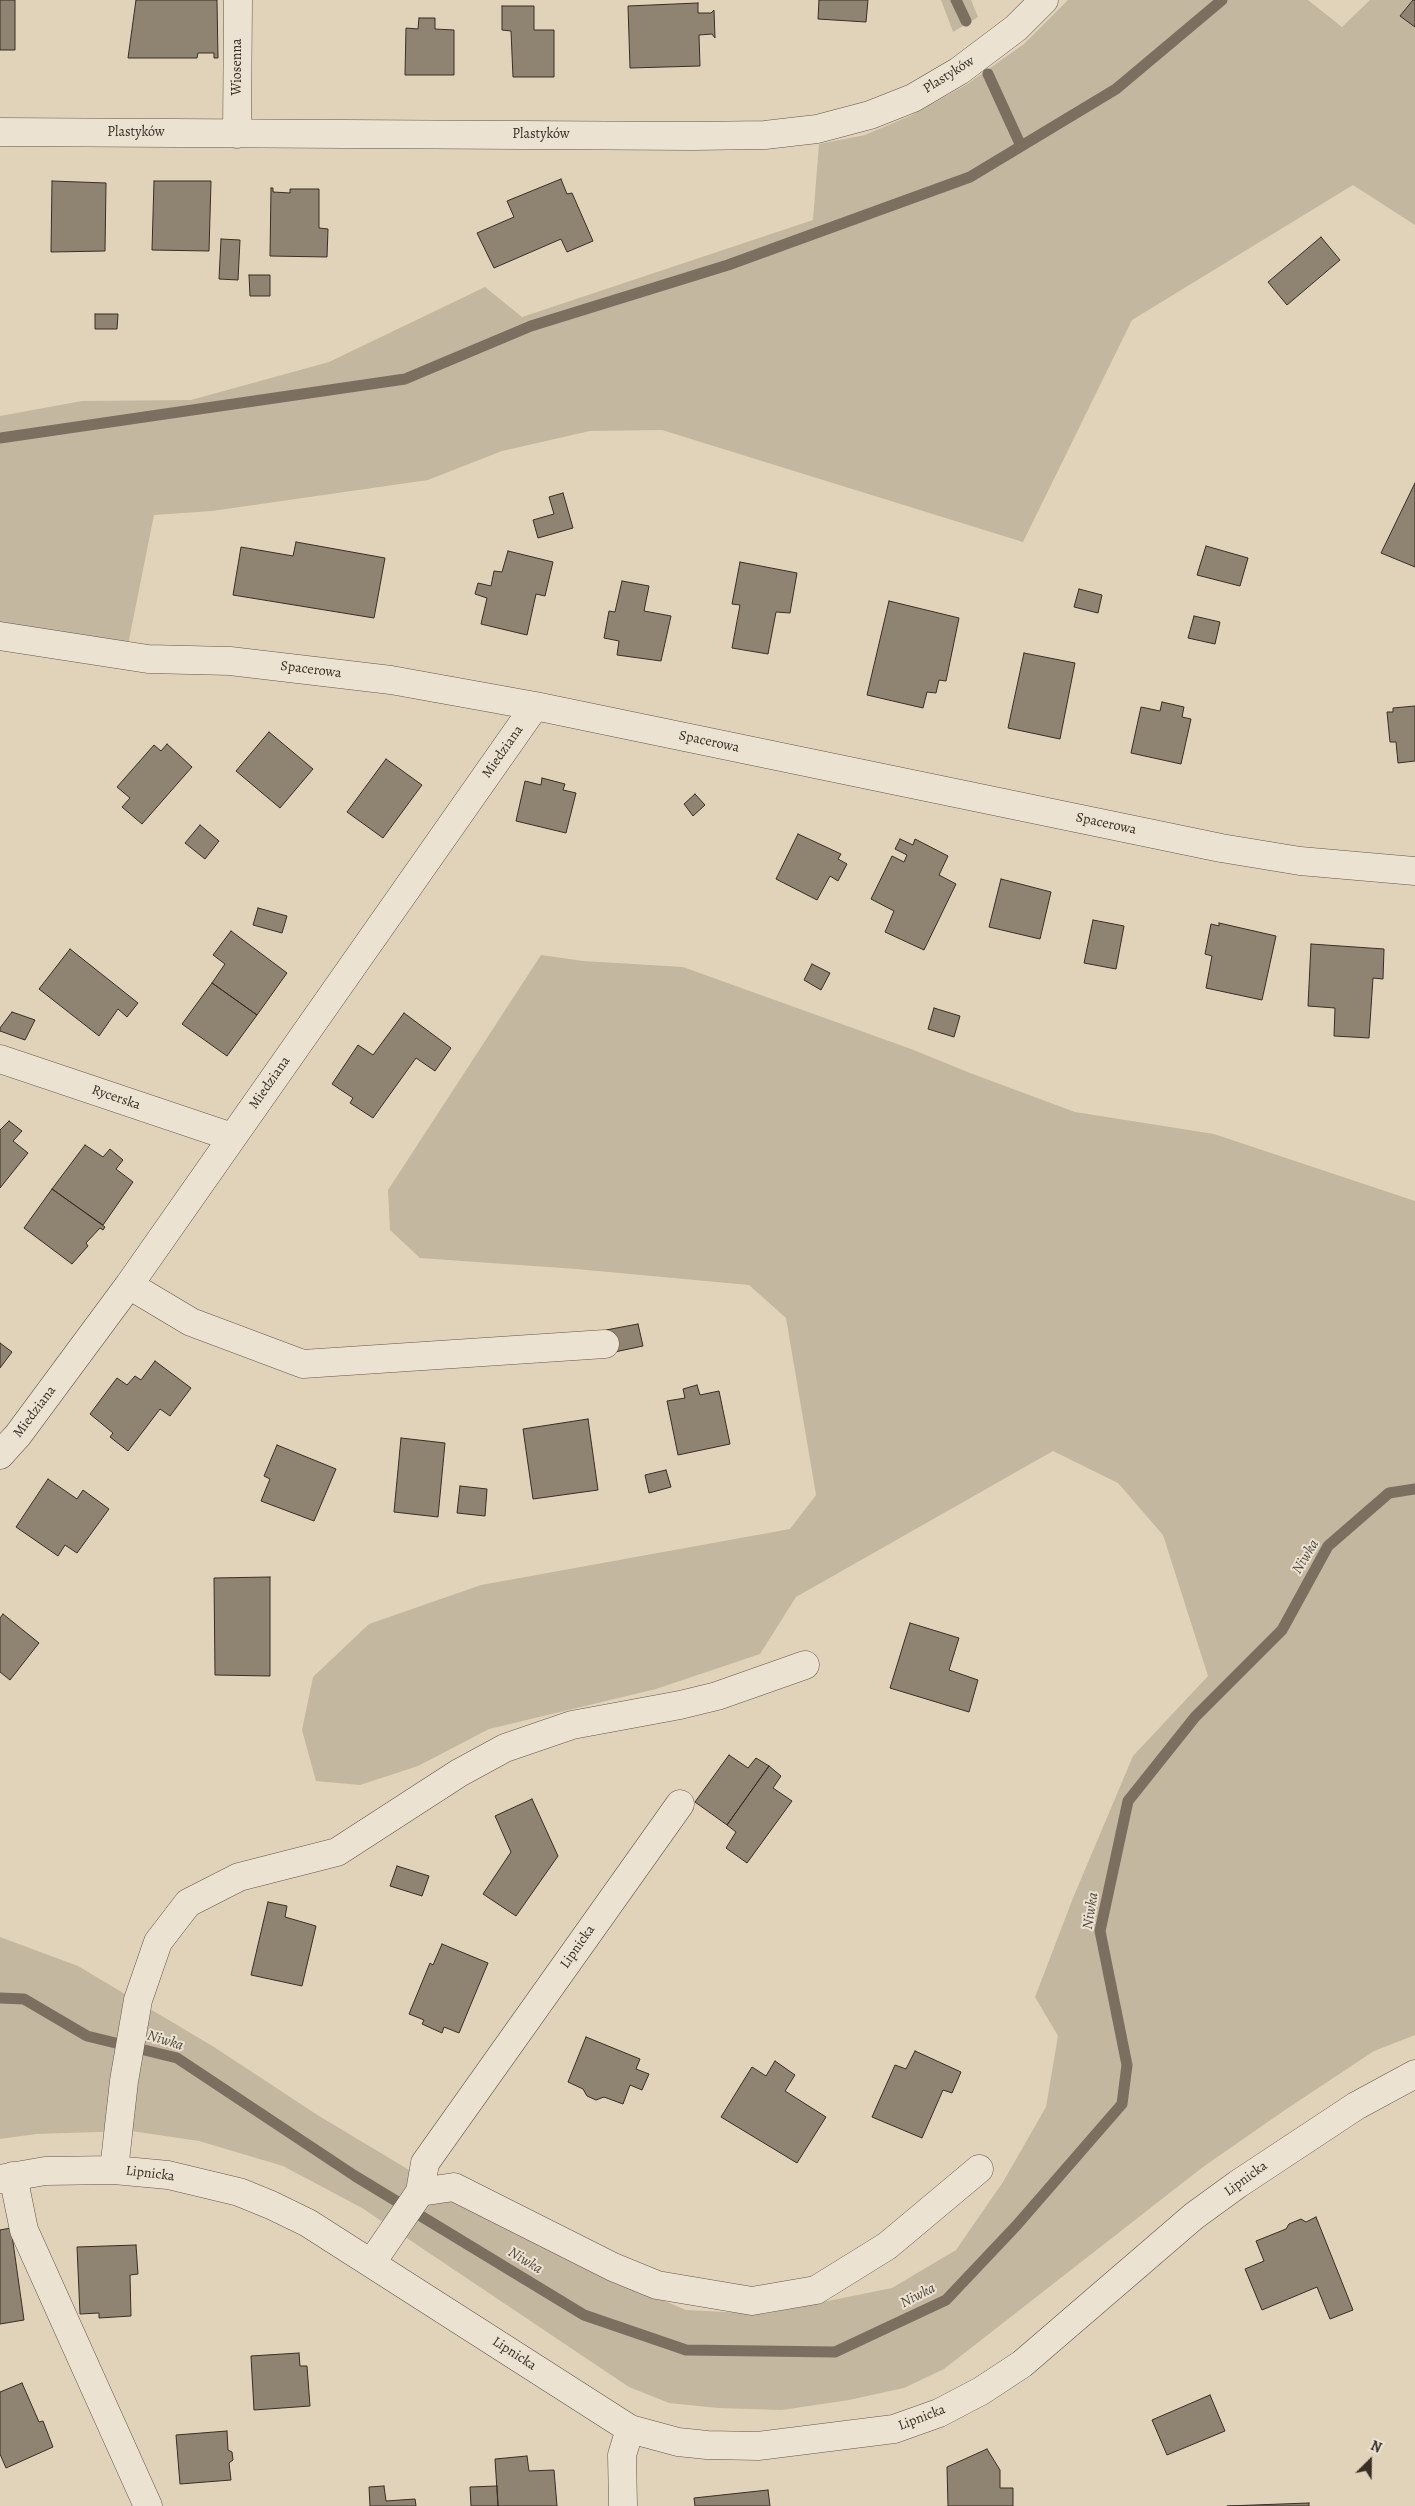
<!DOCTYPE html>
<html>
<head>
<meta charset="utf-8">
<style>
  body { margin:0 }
  #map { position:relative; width:1415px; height:2506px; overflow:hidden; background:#e0d3b9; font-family:Alegreya,serif }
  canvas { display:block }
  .north { position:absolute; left:1345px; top:2436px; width:50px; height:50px; -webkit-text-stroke:4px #ebe2d2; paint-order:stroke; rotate:23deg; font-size:14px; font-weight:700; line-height:20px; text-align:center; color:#382e25 }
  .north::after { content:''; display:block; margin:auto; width:18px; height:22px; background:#382e25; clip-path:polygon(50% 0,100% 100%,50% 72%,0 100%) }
</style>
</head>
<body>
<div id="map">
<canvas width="1415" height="2506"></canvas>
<div class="north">N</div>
</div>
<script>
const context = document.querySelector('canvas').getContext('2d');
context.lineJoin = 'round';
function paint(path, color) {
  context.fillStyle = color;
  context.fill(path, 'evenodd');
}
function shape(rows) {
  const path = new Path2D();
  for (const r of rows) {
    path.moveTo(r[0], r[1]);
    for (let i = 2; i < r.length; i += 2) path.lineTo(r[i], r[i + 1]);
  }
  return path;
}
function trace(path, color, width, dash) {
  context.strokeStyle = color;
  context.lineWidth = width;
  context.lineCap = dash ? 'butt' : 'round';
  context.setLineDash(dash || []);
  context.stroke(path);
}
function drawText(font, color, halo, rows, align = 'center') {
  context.font = font + ' Alegreya,serif';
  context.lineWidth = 4;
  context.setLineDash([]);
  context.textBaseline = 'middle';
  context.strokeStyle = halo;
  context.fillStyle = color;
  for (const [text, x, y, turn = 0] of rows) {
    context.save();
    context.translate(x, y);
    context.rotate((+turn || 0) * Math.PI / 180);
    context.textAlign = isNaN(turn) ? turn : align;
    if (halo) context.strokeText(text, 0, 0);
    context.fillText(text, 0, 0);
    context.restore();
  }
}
const green = shape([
  [941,0,971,0,978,17,953,32],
  [1068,0,1308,0,1342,27,1370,0,1415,0,1415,225,1353,185,1132,320,1023,542,662,430,590,431,502,451,428,480,212,511,154,515,128,645,0,625,0,416,82,401,191,400,329,362,485,287,522,317,813,220,819,144,865,135,912,115,966,85,1024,44],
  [541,955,583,961,683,967,911,1049,970,1073,1075,1112,1214,1134,1415,1201,1415,2035,1374,2051,1285,2110,1203,2167,944,2369,904,2388,849,2400,782,2410,718,2408,669,2403,629,2387,362,2208,283,2166,199,2141,131,2131,36,2134,0,2139,0,1937,78,1966,214,2047,319,2116,461,2201,622,2283,686,2310,764,2314,892,2288,956,2250,1003,2182,1046,2107,1058,2036,1035,1997,1073,1898,1133,1756,1208,1676,1163,1535,1118,1483,1053,1451,796,1597,760,1654,656,1689,489,1729,418,1766,360,1785,316,1781,302,1730,313,1677,369,1624,481,1585,790,1529,816,1495,786,1318,749,1285,576,1269,420,1258,390,1230,388,1190]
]);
const stream = shape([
  [956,0,966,21],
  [988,74,1021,146],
  [0,438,405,379,531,326,728,265,970,177,1116,89,1222,0],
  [0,1998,24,1999,87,2036,177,2058,355,2176,584,2315,686,2350,835,2352,946,2300,1016,2226,1122,2104,1127,2065,1100,1931,1128,1801,1195,1717,1282,1630,1328,1546,1389,1493,1415,1489]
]);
const building = shape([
  [0,0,15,0,15,50,0,50,0,0],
  [136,0,217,0,218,58,214,58,214,53,198,53,197,58,128,58,136,0],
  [819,0,868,0,866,22,818,19,819,0],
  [1413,0,1415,0,1415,27,1400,16,1413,0],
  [698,3,698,13,711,13,714,10,715,38,712,34,699,35,700,66,630,68,628,6,698,3],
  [502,6,534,6,534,30,554,30,554,77,513,77,511,31,502,30,502,6],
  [419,18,435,18,435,29,454,30,454,75,405,75,406,28,418,29,419,18],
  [561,179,567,194,572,193,593,241,567,252,561,239,494,268,477,233,514,217,507,201,561,179],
  [52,181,106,183,105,251,51,252,52,181],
  [154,181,211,181,209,251,152,250,154,181],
  [271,188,273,188,273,192,290,193,290,189,319,189,319,228,328,229,327,257,270,256,271,188],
  [1321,237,1340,260,1287,305,1268,282,1321,237],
  [221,239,240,240,238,280,219,279,221,239],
  [249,275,270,275,270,296,250,296,249,275],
  [95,314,118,314,117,329,95,329,95,314],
  [1415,483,1415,567,1381,553,1415,483],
  [563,493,573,528,538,538,533,520,554,514,549,497,563,493],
  [296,542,385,558,374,618,233,595,241,547,293,556,296,542],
  [1206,546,1248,558,1240,586,1197,575,1206,546],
  [508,551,553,562,545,596,536,594,527,635,481,624,487,598,475,594,478,583,491,586,494,571,502,572,508,551],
  [740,562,797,573,790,613,776,612,768,654,732,648,740,605,732,604,740,562],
  [622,581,649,586,644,611,671,616,661,661,617,655,619,641,604,638,609,611,615,612,622,581],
  [1079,589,1102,595,1098,613,1074,607,1079,589],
  [889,601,959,618,946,681,939,680,936,693,927,692,923,708,867,695,889,601],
  [1194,616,1220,622,1215,644,1188,638,1194,616],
  [1024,653,1075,663,1060,739,1008,728,1024,653],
  [1162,702,1184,707,1182,717,1191,719,1181,764,1131,753,1141,707,1160,711,1162,702],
  [1415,706,1415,761,1398,763,1396,742,1390,742,1387,712,1393,712,1393,708,1415,706],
  [269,732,313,769,280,808,236,771,269,732],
  [167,744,192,767,142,824,122,807,130,798,117,787,154,745,161,751,167,744],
  [386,759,422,785,383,838,347,812,386,759],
  [542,778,565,784,563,790,576,793,566,833,516,821,525,781,541,785,542,778],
  [695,794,705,805,693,816,684,804,695,794],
  [200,825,219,841,205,859,185,843,200,825],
  [798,834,841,854,838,859,847,864,838,881,830,876,817,900,776,879,798,834],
  [900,839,913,845,915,839,948,856,939,875,956,884,924,950,885,932,894,911,871,899,892,856,904,862,907,855,895,849,900,839],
  [1001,879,1051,892,1040,939,989,927,1001,879],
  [258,908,287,916,282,933,253,925,258,908],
  [1093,920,1124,926,1116,969,1084,963,1093,920],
  [1219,923,1276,936,1262,1000,1206,988,1212,956,1205,954,1211,924,1219,926,1219,923],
  [231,931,287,973,257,1015,212,983,225,964,213,955,231,931],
  [1311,944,1384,949,1383,979,1373,978,1369,1038,1334,1036,1335,1008,1308,1006,1311,944],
  [70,949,138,1003,127,1017,118,1009,99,1036,39,989,70,949],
  [812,964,830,973,821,990,804,980,812,964],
  [212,983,257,1015,227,1056,182,1024,212,983],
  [934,1008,960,1016,954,1037,928,1029,934,1008],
  [12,1012,35,1020,25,1040,0,1031,0,1028,12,1012],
  [404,1013,451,1048,435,1071,416,1058,373,1118,350,1103,353,1098,332,1084,358,1045,373,1055,404,1013],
  [9,1121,22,1131,13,1141,28,1153,0,1188,0,1130,9,1121],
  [85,1145,103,1157,110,1149,123,1160,116,1169,133,1182,103,1225,52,1189,85,1145],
  [52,1189,105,1227,103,1230,100,1228,86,1243,88,1246,72,1264,24,1228,52,1189],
  [638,1324,643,1346,610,1353,606,1330,638,1324],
  [0,1343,12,1352,0,1368,0,1343],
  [155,1361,191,1388,170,1416,160,1409,128,1451,110,1437,113,1433,90,1414,117,1378,127,1385,135,1376,141,1380,155,1361],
  [697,1385,700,1395,719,1391,730,1444,678,1455,667,1401,685,1398,683,1389,697,1385],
  [588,1419,598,1490,533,1499,523,1429,588,1419],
  [401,1438,445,1443,438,1517,394,1512,401,1438],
  [277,1445,336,1469,314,1521,261,1501,270,1479,264,1476,277,1445],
  [666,1470,671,1487,649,1493,645,1475,666,1470],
  [48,1479,77,1499,83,1490,109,1509,77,1553,65,1545,58,1556,16,1527,48,1479],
  [460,1486,487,1489,485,1516,457,1513,460,1486],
  [270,1577,270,1676,215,1675,214,1578,270,1577],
  [3,1614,39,1643,10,1680,0,1672,0,1618,3,1614],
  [910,1623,959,1638,949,1670,978,1680,969,1712,890,1688,910,1623],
  [729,1755,748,1768,756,1758,769,1766,727,1825,695,1802,729,1755],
  [769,1766,781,1776,773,1788,792,1801,747,1863,726,1848,736,1832,727,1825,769,1766],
  [532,1799,558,1856,516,1916,483,1894,511,1852,495,1816,532,1799],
  [397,1866,429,1876,422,1896,390,1886,397,1866],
  [268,1902,287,1906,285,1917,316,1926,302,1986,251,1975,268,1902],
  [442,1944,488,1963,459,2033,444,2027,442,2033,422,2024,424,2020,409,2014,430,1963,433,1965,442,1944],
  [586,2037,640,2059,636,2069,649,2074,642,2090,630,2085,623,2104,604,2097,596,2100,587,2096,583,2089,568,2082,586,2037],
  [915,2051,961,2072,952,2093,943,2090,922,2138,872,2117,895,2065,906,2069,915,2051],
  [775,2061,795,2075,785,2091,826,2117,797,2163,721,2117,752,2067,766,2076,775,2061],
  [1316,2217,1353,2310,1330,2319,1317,2287,1262,2310,1245,2269,1264,2261,1256,2241,1286,2229,1289,2224,1301,2219,1306,2222,1316,2217],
  [11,2228,24,2320,0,2324,0,2230,11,2228],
  [136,2245,138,2274,130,2275,131,2316,99,2318,99,2313,80,2314,77,2247,136,2245],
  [299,2353,300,2366,307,2366,310,2406,254,2410,251,2356,299,2353],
  [22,2383,39,2422,43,2421,53,2447,6,2468,0,2454,0,2392,22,2383],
  [1210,2395,1225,2431,1167,2455,1152,2420,1210,2395],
  [227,2431,228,2450,232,2452,233,2460,229,2463,231,2480,180,2484,176,2435,227,2431],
  [987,2449,1000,2470,1000,2488,1013,2488,1013,2506,948,2506,947,2467,987,2449],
  [527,2456,529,2471,554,2470,557,2506,498,2506,495,2459,527,2456],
  [384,2486,386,2501,415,2499,416,2506,370,2506,369,2487,384,2486],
  [497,2486,498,2506,471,2506,470,2487,497,2486],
  [768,2490,770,2506,695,2506,694,2498,768,2490],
  [1309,2503,1309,2506,1227,2506,1309,2503]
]);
const minor = shape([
  [0,132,693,136,765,135,817,129,870,115,913,98,959,71,1016,28,1044,0],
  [237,134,238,0],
  [0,636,148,659,230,661,391,680,535,706,1221,848,1300,861,1415,871],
  [0,1059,232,1137],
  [129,1285,191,1322,303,1364,605,1344],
  [0,1455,18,1435,129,1285,535,706],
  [114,2170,124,2081,138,2000,158,1942,188,1903,239,1877,337,1852,459,1773,505,1748,572,1725,680,1705,717,1696,805,1665],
  [13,2176,24,2230,148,2506],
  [0,2179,45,2171,114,2170,168,2175,239,2192,271,2205,308,2223,630,2429,678,2442,707,2445,758,2446,894,2429,939,2413,981,2391,1022,2364,1194,2216,1238,2184,1356,2106,1415,2074],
  [420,2192,454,2187,613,2267,657,2285,752,2301,816,2290,887,2246,979,2169],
  [372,2262,420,2192,425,2163,680,1804],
  [623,2506,622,2455,630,2429]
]);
const streetNames = [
  ["Wiosenna",238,67,-90],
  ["Plastyków",949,75,-32],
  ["Plastyków",136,133],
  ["Plastyków",541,135],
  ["Spacerowa",311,670,7],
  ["Spacerowa",709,742,12],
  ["Miedziana",503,752,-55],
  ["Spacerowa",1106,824,12],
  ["Miedziana",270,1083,-55],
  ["Rycerska",116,1098,19],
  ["Miedziana",35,1412,-53],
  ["Lipnicka",578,1947,-55],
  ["Lipnicka",150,2174,7],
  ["Lipnicka",1246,2179,-36],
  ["Lipnicka",514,2354,33],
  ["Lipnicka",922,2418,-21]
];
const waterNames = [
  ["Niwka",1306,1557,-59],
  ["Niwka",1091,1911,-81],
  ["Niwka",165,2041,17],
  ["Niwka",525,2261,31],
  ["Niwka",918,2296,-27]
];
paint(green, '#c3b7a0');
trace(stream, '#7b6f60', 11);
paint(building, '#8f8472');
trace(building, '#382e25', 1);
trace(minor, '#62574a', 29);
trace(minor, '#ebe2d2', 28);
drawText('14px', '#382e25', '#ebe2d2', streetNames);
drawText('italic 15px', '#54493e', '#ebe2d2', waterNames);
</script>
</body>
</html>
